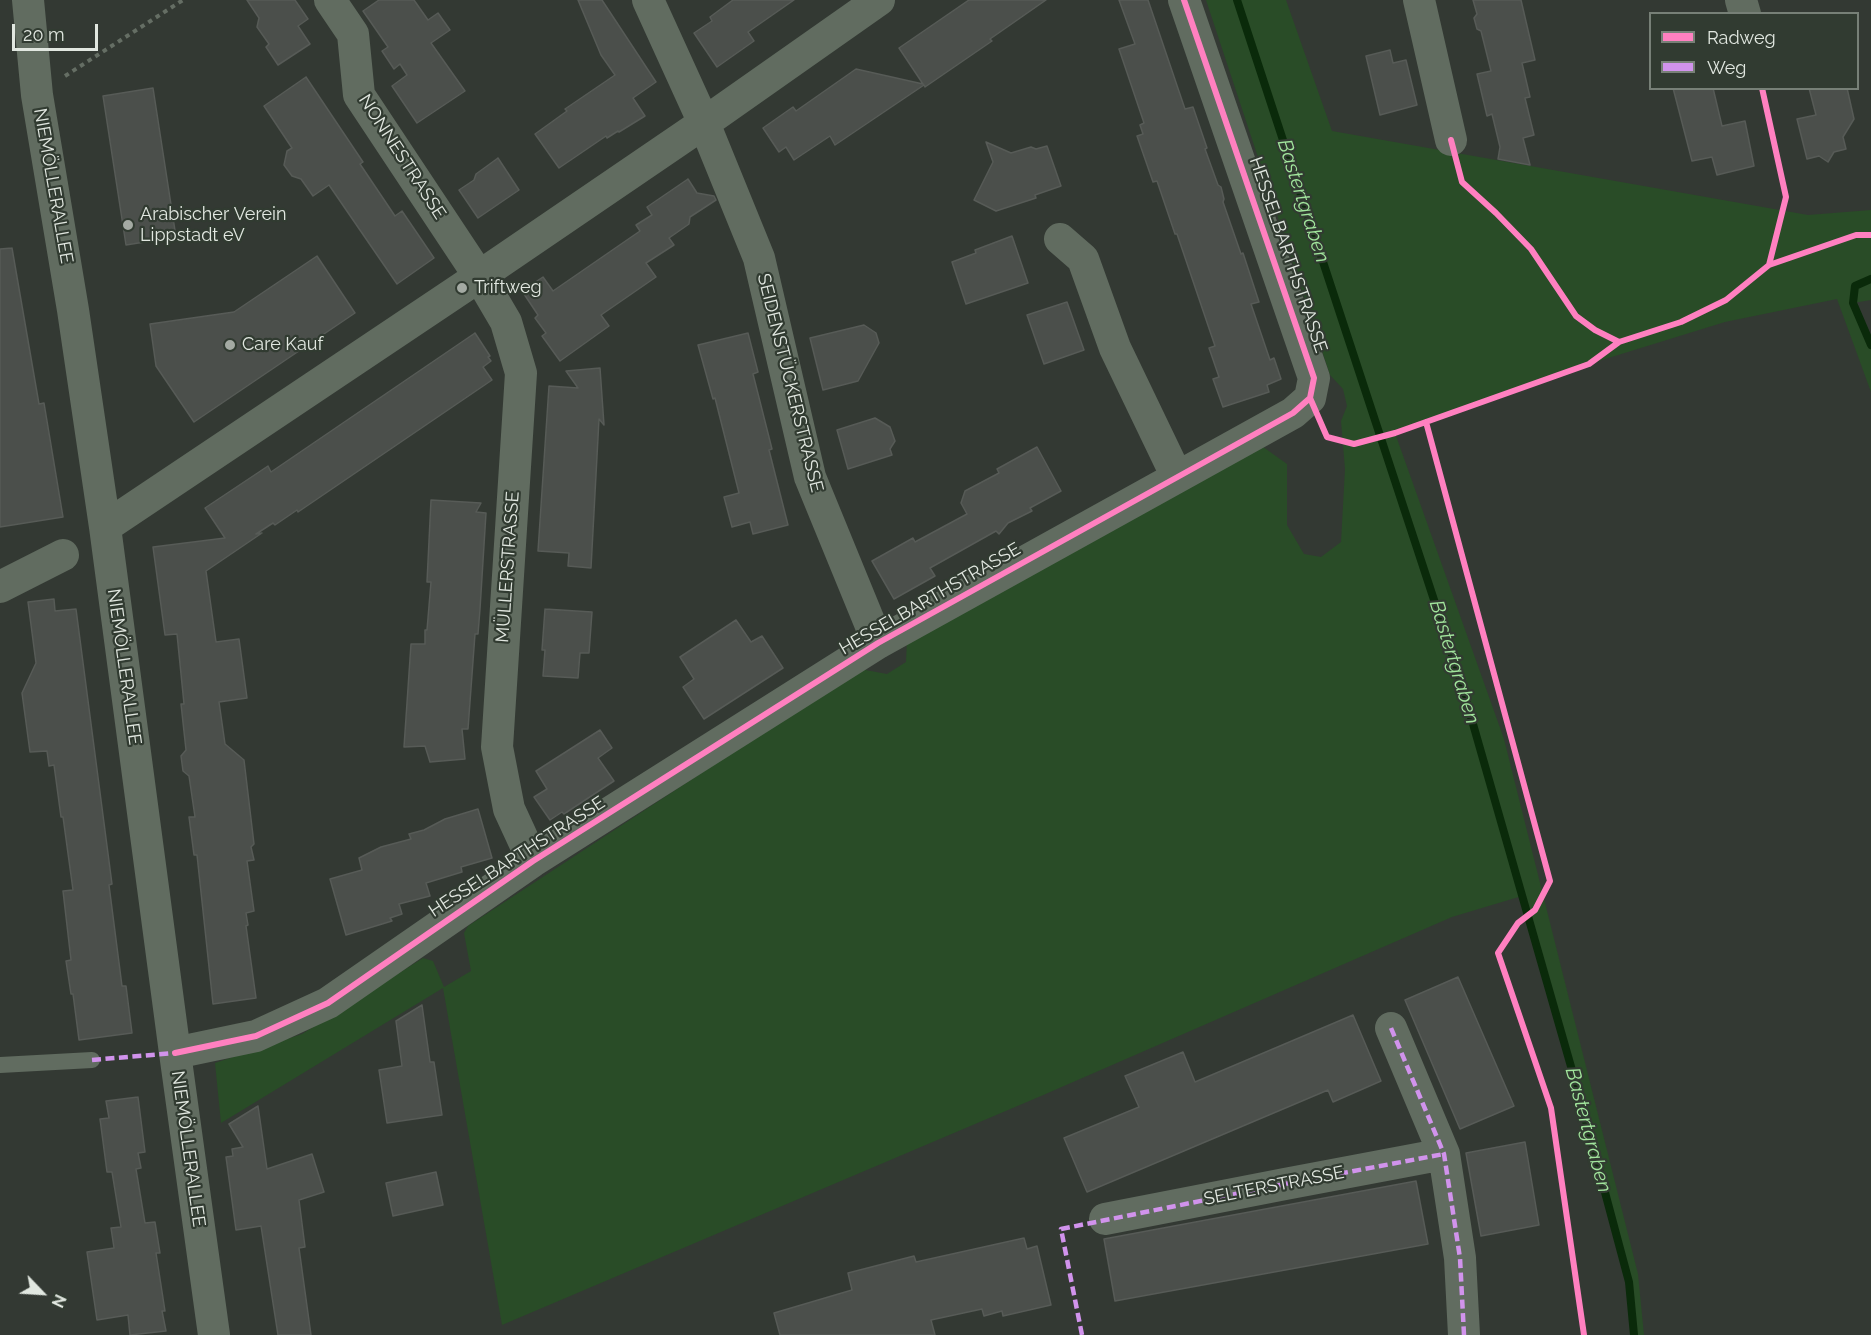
<!DOCTYPE html>
<html>
<head>
<meta charset="utf-8">
<style>
  body { margin:0 }
  #map { position:relative; width:1871px; height:1335px; overflow:hidden; background:#333933; font-family:Raleway,sans-serif }
  canvas { display:block }
  .legend { position:absolute; left:1649px; top:12px; width:210px; height:78px; box-sizing:border-box; background:#313b31; border:2px solid #778077; margin:0; padding:8px 10px; list-style:none; font-size:18px; color:#e1e7e0 }
  .legend li { display:flex; align-items:center; gap:12px; height:30px }
  .legend b { width:30px; border:2px solid #778077 }
  .north { position:absolute; left:12px; top:1263px; width:60px; height:60px; -webkit-text-stroke:4px #313b31; paint-order:stroke; rotate:115deg; font-size:16px; font-weight:700; line-height:24px; text-align:center; color:#e1e7e0 }
  .north::after { content:''; display:block; margin:auto; width:21px; height:27px; background:#e1e7e0; clip-path:polygon(50% 0,100% 100%,50% 72%,0 100%) }
  .scale { position:absolute; left:12px; top:24px; width:86px; height:27px; box-sizing:border-box; border:3px solid #e1e7e0; border-top:0; padding-left:8px; font-size:18px; line-height:21px; white-space:nowrap; color:#e1e7e0; -webkit-text-stroke:4px #313b31; paint-order:stroke }
</style>
</head>
<body>
<div id="map">
<canvas width="1871" height="1335"></canvas>
<ul class="legend">
<li><b style="height:8px;background:#ff80c0"></b>Radweg</li>
<li><b style="height:8px;background:#d193ec"></b>Weg</li>
</ul>
<div class="north">N</div>
<div class="scale">20 m</div>
</div>
<script>
const context = document.querySelector('canvas').getContext('2d');
context.lineJoin = 'round';
function paint(path, color) {
  context.fillStyle = color;
  context.fill(path, 'evenodd');
}
function shape(rows) {
  const path = new Path2D();
  for (const r of rows) {
    path.moveTo(r[0], r[1]);
    for (let i = 2; i < r.length; i += 2) path.lineTo(r[i], r[i + 1]);
  }
  return path;
}
function trace(path, color, width, dash) {
  context.strokeStyle = color;
  context.lineWidth = width;
  context.lineCap = dash ? 'butt' : 'round';
  context.setLineDash(dash || []);
  context.stroke(path);
}
function drawText(font, color, halo, rows, align = 'center') {
  context.font = font + ' Raleway,sans-serif';
  context.lineWidth = 4.5;
  context.setLineDash([]);
  context.textBaseline = 'middle';
  context.strokeStyle = halo;
  context.fillStyle = color;
  for (const [text, x, y, turn = 0] of rows) {
    context.save();
    context.translate(x, y);
    context.rotate((+turn || 0) * Math.PI / 180);
    context.textAlign = isNaN(turn) ? turn : align;
    if (halo) context.strokeText(text, 0, 0);
    context.fillText(text, 0, 0);
    context.restore();
  }
}
const green = shape([
  [1206,0,1286,0,1332,131,1808,215,1871,210,1871,300,1853,303,1871,345,1871,392,1837,299,1725,322,1589,364,1395,433,1504,739,1638,1274,1644,1335,1634,1335,1629,1282,1576,1084,1522,896,1452,917,1041,1096,502,1325,443,988,221,1123,215,1063,302,1034,423,958,433,961,444,987,471,971,464,933,468,926,860,669,887,674,906,662,907,640,1259,444,1287,464,1287,525,1304,554,1321,557,1341,542,1345,469,1341,421,1347,406,1343,389,1330,375]
]);
const stream = shape([
  [1237,0,1461,682,1576,1084,1629,1282,1634,1335],
  [1871,279,1855,286,1853,303,1871,345]
]);
const building = shape([
  [247,0,295,0,308,19,298,26,310,44,278,65,266,47,269,44,257,27,259,18,247,0],
  [379,0,414,0,428,20,438,13,450,30,431,43,465,91,417,123,392,86,407,75,400,64,394,69,382,51,388,47,363,11,379,0],
  [578,0,602,0,656,82,633,98,645,116,619,132,618,131,607,138,606,136,559,168,535,134,567,111,565,109,615,75,601,55,578,0],
  [733,0,794,0,748,32,754,41,717,67,694,33,712,21,710,17,733,0],
  [969,0,1046,0,990,39,992,41,925,87,924,85,835,145,830,136,794,160,786,147,779,152,763,128,793,107,796,111,856,69,923,84,899,48,969,0],
  [1119,0,1148,0,1185,109,1193,107,1207,148,1205,149,1218,185,1221,187,1224,199,1223,202,1241,254,1243,253,1259,302,1251,304,1270,360,1274,358,1281,379,1267,385,1269,392,1223,407,1213,379,1219,377,1209,348,1215,346,1177,234,1175,234,1157,181,1153,182,1137,136,1143,134,1140,125,1144,123,1119,49,1135,44,1119,0],
  [1473,0,1521,0,1535,60,1522,63,1530,97,1525,98,1534,135,1523,138,1530,165,1498,159,1500,147,1492,114,1487,116,1477,74,1491,71,1481,31,1477,29,1474,18,1477,14,1473,0],
  [1390,50,1393,63,1406,60,1417,105,1380,115,1366,56,1390,50],
  [306,77,363,162,360,164,395,216,402,211,434,258,397,284,329,185,313,196,301,179,292,176,284,165,287,151,292,148,264,106,306,77],
  [153,88,176,237,126,245,103,96,153,88],
  [1673,88,1713,88,1722,126,1745,121,1754,166,1717,175,1712,157,1692,161,1673,88],
  [1809,88,1847,88,1854,119,1843,137,1846,149,1834,152,1828,162,1819,156,1807,159,1797,119,1816,115,1809,88],
  [986,142,1011,153,1031,147,1036,149,1047,146,1061,186,1035,195,1036,198,996,211,974,200,993,162,986,142],
  [498,158,519,190,478,218,459,190,474,180,476,174,498,158],
  [688,179,697,193,714,196,716,200,690,217,689,224,669,238,674,245,646,263,656,277,601,315,609,326,560,361,542,336,546,333,535,318,538,315,522,291,543,277,553,291,640,231,636,225,652,215,647,207,688,179],
  [1012,236,1028,283,966,304,952,262,976,253,975,250,1012,236],
  [12,248,39,404,44,403,63,517,0,527,0,249,12,248],
  [317,256,355,313,194,422,156,366,150,324,234,312,317,256],
  [1067,302,1084,350,1044,364,1027,315,1067,302],
  [864,325,876,333,879,343,858,381,823,390,810,338,864,325],
  [475,333,490,356,488,357,491,361,483,367,492,380,298,512,297,510,275,525,273,523,256,534,262,533,206,571,216,642,239,639,247,698,219,702,225,744,244,760,254,844,251,847,254,860,247,861,254,911,246,913,248,925,246,926,256,998,213,1004,197,855,194,855,189,817,195,817,189,776,183,771,181,756,186,750,181,704,184,704,177,634,165,635,153,547,225,538,205,508,268,466,271,472,475,333],
  [748,333,758,372,753,374,772,449,769,450,788,525,753,534,750,522,732,527,724,497,739,493,715,398,713,399,698,345,748,333],
  [600,368,604,425,599,419,591,568,568,566,569,553,538,551,549,386,578,388,566,371,600,368],
  [875,418,890,427,895,441,890,449,892,455,848,469,837,430,875,418],
  [1037,447,1061,491,1030,508,1032,511,1008,523,999,534,996,531,930,568,935,576,894,599,872,561,913,538,915,542,967,514,961,503,965,491,999,473,997,469,1037,447],
  [431,500,481,503,476,512,486,513,480,609,478,634,475,634,468,729,462,729,465,759,430,762,425,746,404,747,411,644,425,644,425,630,427,630,431,582,427,582,431,500],
  [54,599,55,611,76,609,112,884,109,885,122,986,126,986,132,1033,79,1040,73,994,71,994,66,961,71,960,63,891,73,890,63,817,61,817,54,765,49,766,47,751,30,752,22,693,36,663,28,602,54,599],
  [545,609,592,612,589,653,580,653,578,678,543,676,545,650,542,650,545,609],
  [736,620,751,642,762,636,783,668,704,719,683,687,694,679,680,657,736,620],
  [600,730,612,748,598,758,614,781,564,814,562,812,550,820,534,797,547,789,536,771,600,730],
  [478,809,492,858,461,867,462,872,426,883,430,896,399,904,402,914,390,918,392,921,346,935,330,879,362,870,359,858,381,847,411,839,409,834,424,830,445,819,478,809],
  [1458,977,1514,1106,1460,1129,1405,1000,1458,977],
  [422,1005,430,1062,434,1062,442,1115,387,1123,379,1070,402,1066,396,1021,422,1005],
  [1353,1015,1381,1081,1333,1102,1328,1090,1087,1192,1064,1138,1139,1107,1125,1076,1183,1052,1195,1082,1353,1015],
  [138,1097,145,1152,138,1153,141,1168,136,1169,145,1223,155,1222,160,1253,156,1253,165,1311,162,1311,166,1331,130,1335,128,1315,97,1320,87,1252,114,1248,111,1228,121,1227,112,1172,107,1172,100,1119,109,1118,106,1101,138,1097],
  [258,1106,267,1169,312,1154,324,1192,299,1200,305,1247,299,1248,311,1335,278,1335,261,1226,236,1230,226,1157,233,1156,232,1149,243,1147,229,1124,258,1106],
  [1525,1142,1539,1225,1481,1236,1466,1153,1525,1142],
  [436,1172,443,1205,393,1216,386,1183,436,1172],
  [1416,1181,1428,1244,1115,1301,1104,1239,1416,1181],
  [1024,1238,1027,1249,1037,1246,1051,1305,1003,1316,1002,1311,984,1316,982,1309,931,1320,935,1335,780,1335,774,1313,852,1290,848,1273,914,1256,916,1262,1024,1238]
]);
const path = shape([
  [65,76,183,0],
  [1322,425,1327,437,1354,444,1395,433]
]);
const lane = shape([
  [0,1065,92,1060]
]);
const street = shape([
  [28,0,37,95,73,310,105,527,175,1053,214,1335],
  [330,0,353,34,359,95,479,276,506,322,521,373,497,747,509,809,533,861],
  [648,0,704,123,759,258,810,477,878,643],
  [1419,0,1451,140],
  [1741,0,1745,14],
  [1060,239,1083,259,1115,348,1177,477],
  [105,527,462,288,704,123,879,0],
  [0,587,63,555],
  [1391,1028,1444,1154,1460,1258,1464,1335],
  [175,1053,256,1036,328,1003,533,861,878,643,1293,413,1310,398,1314,378,1184,0],
  [1105,1219,1285,1184,1444,1154]
]);
const quiet = shape([
  [1391,1028,1444,1154,1460,1258,1464,1335],
  [92,1060,175,1053],
  [1082,1335,1061,1229,1285,1184,1444,1154]
]);
const cycleway = shape([
  [1762,88,1786,197,1769,265],
  [1451,140,1462,182,1496,213,1531,249,1576,316,1595,330,1619,342],
  [1310,398,1327,437,1354,444,1395,433,1589,364,1619,342,1681,322,1726,300,1769,265,1856,235,1871,235],
  [1426,422,1550,881,1535,910,1518,923,1498,953,1551,1108,1584,1335],
  [175,1053,256,1036,328,1003,533,861,878,643,1293,413,1310,398,1314,378,1184,0]
]);
const markers = [
  [128,225,6,"#a4aaa3"],
  [462,288,6,"#a4aaa3"],
  [230,345,6,"#a4aaa3"]
];
const streetNames = [
  ["NONNESTRASSE",402,157,57],
  ["NIEMÖLLERALLEE",53,186,80],
  ["HESSELBARTHSTRASSE",1288,255,71],
  ["SEIDENSTÜCKERSTRASSE",790,383,76],
  ["MÜLLERSTRASSE",508,567,-86],
  ["HESSELBARTHSTRASSE",930,599,-30],
  ["NIEMÖLLERALLEE",124,667,82],
  ["HESSELBARTHSTRASSE",517,857,-33],
  ["NIEMÖLLERALLEE",188,1149,82],
  ["SELTERSTRASSE",1274,1186,-11]
];
const poiNames = [
  ["Arabischer Verein",140,215],
  ["Lippstadt eV",140,236],
  ["Triftweg",474,288],
  ["Care Kauf",242,345]
];
const waterNames = [
  ["Bastertgraben",1303,201,72],
  ["Bastertgraben",1454,662,73],
  ["Bastertgraben",1588,1130,75]
];
paint(green, '#294c27');
trace(stream, '#0a2a0a', 8);
paint(building, '#4b4f4b');
trace(building, '#575b57', 1.5);
trace(path, '#656e64', 4, [4.5, 4.5]);
trace(lane, '#616c60', 16);
trace(street, '#616c60', 32);
trace(quiet, '#d193ec', 4.5, [9, 4.5]);
trace(cycleway, '#ff80c0', 6);
for (const [x, y, r, color] of markers) {
  const dot = new Path2D();
  dot.arc(x, y, r, 0, 2 * Math.PI);
  context.fillStyle = color;
  context.fill(dot);
  trace(dot, '#313b31', 2);
}
drawText('18px', '#e1e7e0', '#313b31', streetNames);
drawText('18px', '#e1e7e0', '#313b31', poiNames, 'left');
drawText('italic 20px', '#a2e69d', '#313b31', waterNames);
</script>
</body>
</html>
